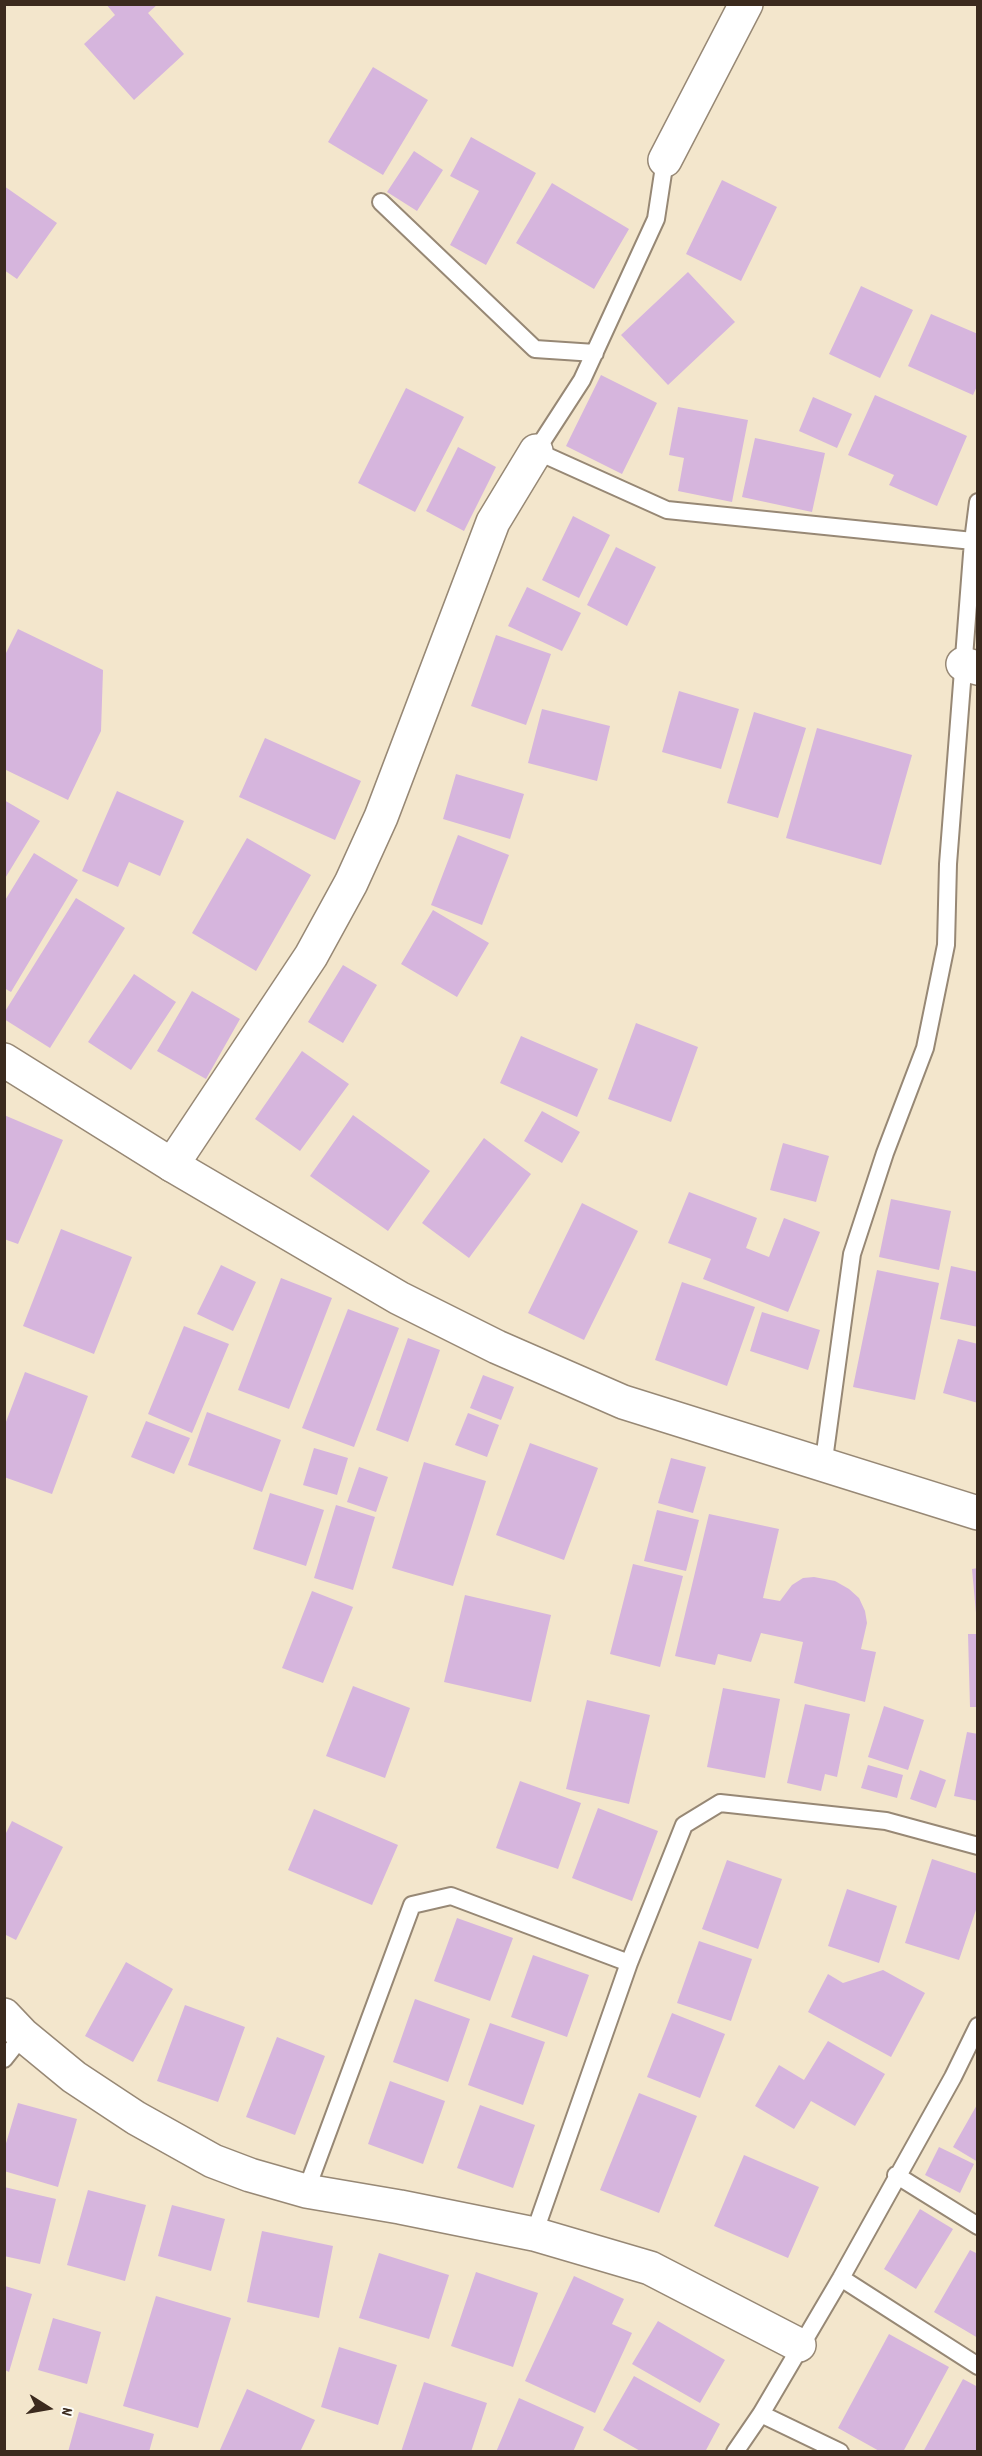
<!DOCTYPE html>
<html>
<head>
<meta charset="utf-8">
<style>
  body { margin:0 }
  #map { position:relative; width:982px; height:2456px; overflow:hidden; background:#f3e6cc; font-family:Dekko,sans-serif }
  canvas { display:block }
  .frame { position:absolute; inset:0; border:6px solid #3b2a1e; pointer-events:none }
  .north { position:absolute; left:18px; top:2378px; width:60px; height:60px; -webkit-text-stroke:4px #fdfcf7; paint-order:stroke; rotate:101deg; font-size:16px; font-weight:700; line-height:24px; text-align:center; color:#3b2a1e }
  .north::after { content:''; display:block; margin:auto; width:21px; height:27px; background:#3b2a1e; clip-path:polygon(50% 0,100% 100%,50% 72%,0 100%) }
</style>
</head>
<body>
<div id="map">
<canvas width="982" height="2456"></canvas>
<div class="frame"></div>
<div class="north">N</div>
</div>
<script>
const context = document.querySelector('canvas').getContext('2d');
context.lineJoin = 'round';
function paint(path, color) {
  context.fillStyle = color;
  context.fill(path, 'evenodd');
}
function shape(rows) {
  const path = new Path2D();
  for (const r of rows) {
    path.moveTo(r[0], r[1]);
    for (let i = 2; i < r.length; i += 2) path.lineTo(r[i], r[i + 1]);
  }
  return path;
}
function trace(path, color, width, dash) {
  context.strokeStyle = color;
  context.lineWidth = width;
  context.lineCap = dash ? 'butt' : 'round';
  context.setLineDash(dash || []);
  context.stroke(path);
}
const building = shape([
  [106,4,158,4,148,13,184,54,134,100,84,44,115,15],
  [373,67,428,100,383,175,328,142],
  [471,137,536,173,486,265,450,245,479,191,450,176],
  [414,151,443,170,417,211,387,192],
  [722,180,777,207,741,281,686,254],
  [552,183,629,229,594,289,516,243],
  [4,186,57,223,17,279,4,270],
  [688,272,735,322,668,385,621,335],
  [861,286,913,310,880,378,829,354],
  [931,314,978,334,978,384,973,395,908,366],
  [601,375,657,403,622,474,566,446],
  [406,388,464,417,415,512,358,483],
  [875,395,967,436,937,506,889,485,894,475,848,455],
  [813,397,852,414,837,448,799,431],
  [678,407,748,420,732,502,678,491,684,458,669,455],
  [755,438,825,453,812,512,742,497],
  [458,447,496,467,464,531,426,511],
  [573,516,610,535,579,598,542,580],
  [616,547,656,567,627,626,587,605],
  [527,587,581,613,562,651,508,626],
  [18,629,103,670,101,731,68,800,4,769,4,657],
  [496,635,551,654,526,725,471,706],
  [679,691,739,709,721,769,662,752],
  [542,709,610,726,597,781,528,763],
  [754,712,806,728,778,818,727,803],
  [817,728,912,755,881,865,786,838],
  [265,738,361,781,335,840,239,797],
  [456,774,524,794,510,839,443,819],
  [117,791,184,821,160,876,129,862,118,887,82,871],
  [4,800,40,821,4,880],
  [458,835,509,855,482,925,431,905],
  [247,838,311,875,256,971,192,933],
  [34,853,78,880,11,992,4,988,4,902],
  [76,898,125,928,50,1048,4,1019,4,1013],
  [433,910,489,943,457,997,401,964],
  [343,965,377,985,343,1043,308,1022],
  [134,974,176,1002,131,1070,88,1042],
  [192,991,240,1019,206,1079,157,1051],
  [636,1023,698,1047,671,1122,608,1099],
  [521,1036,598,1069,577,1117,500,1083],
  [302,1051,349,1084,300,1151,255,1119],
  [542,1111,580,1132,562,1163,524,1141],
  [4,1115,63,1140,18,1244,4,1239],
  [353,1115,430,1171,388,1231,310,1176],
  [484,1138,531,1174,469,1258,422,1223],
  [783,1143,829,1156,816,1202,770,1190],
  [689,1192,757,1218,746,1248,769,1257,784,1218,820,1232,788,1312,703,1279,711,1259,668,1243],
  [891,1199,951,1211,939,1270,879,1257],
  [582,1203,638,1231,584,1340,528,1313],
  [61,1229,132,1257,94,1354,23,1326],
  [221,1265,256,1282,233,1331,197,1314],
  [951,1266,978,1272,978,1327,940,1319],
  [877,1270,939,1283,915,1400,853,1387],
  [281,1278,332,1298,289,1409,238,1390],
  [682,1282,755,1307,727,1386,655,1360],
  [348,1309,399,1328,354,1447,302,1428],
  [762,1312,820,1330,808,1370,750,1351],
  [184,1326,229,1344,192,1433,148,1414],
  [408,1338,440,1350,408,1442,376,1430],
  [958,1339,978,1344,978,1403,943,1393],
  [25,1372,88,1396,52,1494,4,1477,4,1427],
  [483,1375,514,1387,501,1420,470,1408],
  [207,1412,281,1440,262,1492,188,1465],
  [468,1413,499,1425,487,1457,455,1445],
  [146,1421,190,1438,174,1474,131,1457],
  [530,1443,598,1468,564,1560,496,1535],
  [314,1448,348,1458,337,1495,303,1485],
  [671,1458,706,1467,693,1513,658,1503],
  [424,1462,486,1481,453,1586,392,1568],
  [359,1467,388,1477,376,1512,347,1502],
  [270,1493,324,1510,306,1566,253,1549],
  [336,1505,375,1517,353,1590,314,1578],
  [657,1510,699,1520,686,1571,644,1561],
  [709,1514,779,1529,763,1598,780,1601,792,1585,803,1578,814,1577,835,1581,849,1589,859,1598,865,1611,867,1623,861,1649,876,1652,865,1702,794,1683,803,1642,761,1633,751,1662,718,1654,715,1665,675,1656],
  [633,1564,683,1576,660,1667,610,1654],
  [978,1568,978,1613,976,1613,972,1569],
  [312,1591,353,1607,323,1683,282,1668],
  [465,1595,551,1615,531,1702,444,1682],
  [968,1634,978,1634,978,1707,970,1707],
  [353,1686,410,1708,385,1778,326,1756],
  [723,1688,780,1699,765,1778,707,1767],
  [587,1700,650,1715,629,1804,566,1789],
  [805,1704,850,1714,837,1777,825,1774,821,1791,787,1783],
  [884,1706,924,1720,908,1770,868,1757],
  [967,1732,978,1734,978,1801,954,1796],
  [868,1765,903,1775,897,1798,861,1788],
  [920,1770,946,1780,936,1808,910,1799],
  [520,1781,581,1803,558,1869,496,1848],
  [598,1808,658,1831,632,1901,572,1878],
  [314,1809,398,1845,372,1905,288,1870],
  [12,1821,63,1847,16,1940,4,1934,4,1837],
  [932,1859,978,1874,978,1904,959,1960,905,1943],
  [727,1860,782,1879,758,1949,702,1929],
  [847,1889,897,1906,879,1963,828,1946],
  [457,1918,513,1938,490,2001,434,1981],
  [699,1941,752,1959,731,2021,677,2003],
  [533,1955,589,1975,567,2037,511,2017],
  [126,1962,173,1989,133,2062,85,2036],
  [883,1970,925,1993,891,2057,808,2012,828,1974,843,1983],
  [415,1999,470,2019,448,2082,393,2062],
  [185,2005,245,2027,218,2102,157,2081],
  [672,2013,725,2034,700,2098,647,2077],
  [490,2023,545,2042,523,2105,468,2085],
  [277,2037,325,2056,295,2135,246,2117],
  [828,2041,885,2074,855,2126,811,2101,794,2129,755,2106,779,2065,804,2080],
  [390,2081,445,2101,423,2164,368,2144],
  [639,2093,697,2116,659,2213,600,2190],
  [18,2103,77,2119,58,2187,4,2171,4,2150],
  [978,2103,978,2162,953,2147],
  [480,2105,535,2125,513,2188,457,2168],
  [939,2147,974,2164,960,2193,925,2175],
  [744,2155,819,2187,788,2258,714,2226],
  [4,2187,56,2199,40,2264,4,2256],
  [88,2190,146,2205,125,2281,67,2265],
  [172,2205,225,2219,211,2271,158,2256],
  [920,2209,953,2229,916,2289,884,2269],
  [262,2231,333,2246,319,2318,247,2302],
  [970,2250,978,2254,978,2338,934,2312],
  [379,2253,449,2275,429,2339,359,2318],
  [476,2272,538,2293,513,2367,451,2346],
  [574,2276,624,2299,612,2324,632,2333,595,2413,525,2381],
  [5,2286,32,2294,9,2372,5,2370],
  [156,2296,231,2318,198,2428,123,2406],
  [53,2318,101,2332,87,2384,38,2370],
  [658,2321,725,2360,700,2403,632,2364],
  [889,2334,949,2367,903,2452,881,2452,838,2428],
  [339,2347,397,2365,378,2425,321,2407],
  [634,2376,720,2424,705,2452,642,2452,603,2430],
  [963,2379,978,2387,978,2452,923,2452],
  [424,2382,487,2403,471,2452,401,2452],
  [247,2389,315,2420,300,2452,219,2452],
  [519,2398,584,2427,573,2452,496,2452],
  [79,2412,154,2434,149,2452,68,2452]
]);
const lane = shape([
  [665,160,656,219,582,380,536,451,667,510,973,541,978,502],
  [381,202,535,349,595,353],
  [823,1467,852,1254,885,1153,925,1048,946,945,948,864,973,541],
  [4,2059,23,2035],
  [896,2175,978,2226],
  [306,2191,412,1905,451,1896,629,1963],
  [534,2234,629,1963,684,1825,720,1803,886,1821,978,1846],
  [841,2278,978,2366],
  [761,2414,840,2452],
  [735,2452,761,2414,841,2278,953,2077,978,2026]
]);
const street = shape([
  [665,160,746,4],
  [963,664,978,668],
  [172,1165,311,956,351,883,381,817,493,522,536,451],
  [4,2015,23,2035,74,2077,136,2118,213,2161,250,2175,306,2191,400,2207,534,2234,650,2268,799,2345]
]);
const secondary = shape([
  [4,1060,172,1165,399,1298,497,1347,623,1402,978,1513]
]);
paint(building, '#d6b5dd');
trace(lane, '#978875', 20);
trace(street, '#978875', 36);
trace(secondary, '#978875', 36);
trace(lane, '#fff', 16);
trace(street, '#fff', 33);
trace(secondary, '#fff', 33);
</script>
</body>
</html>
